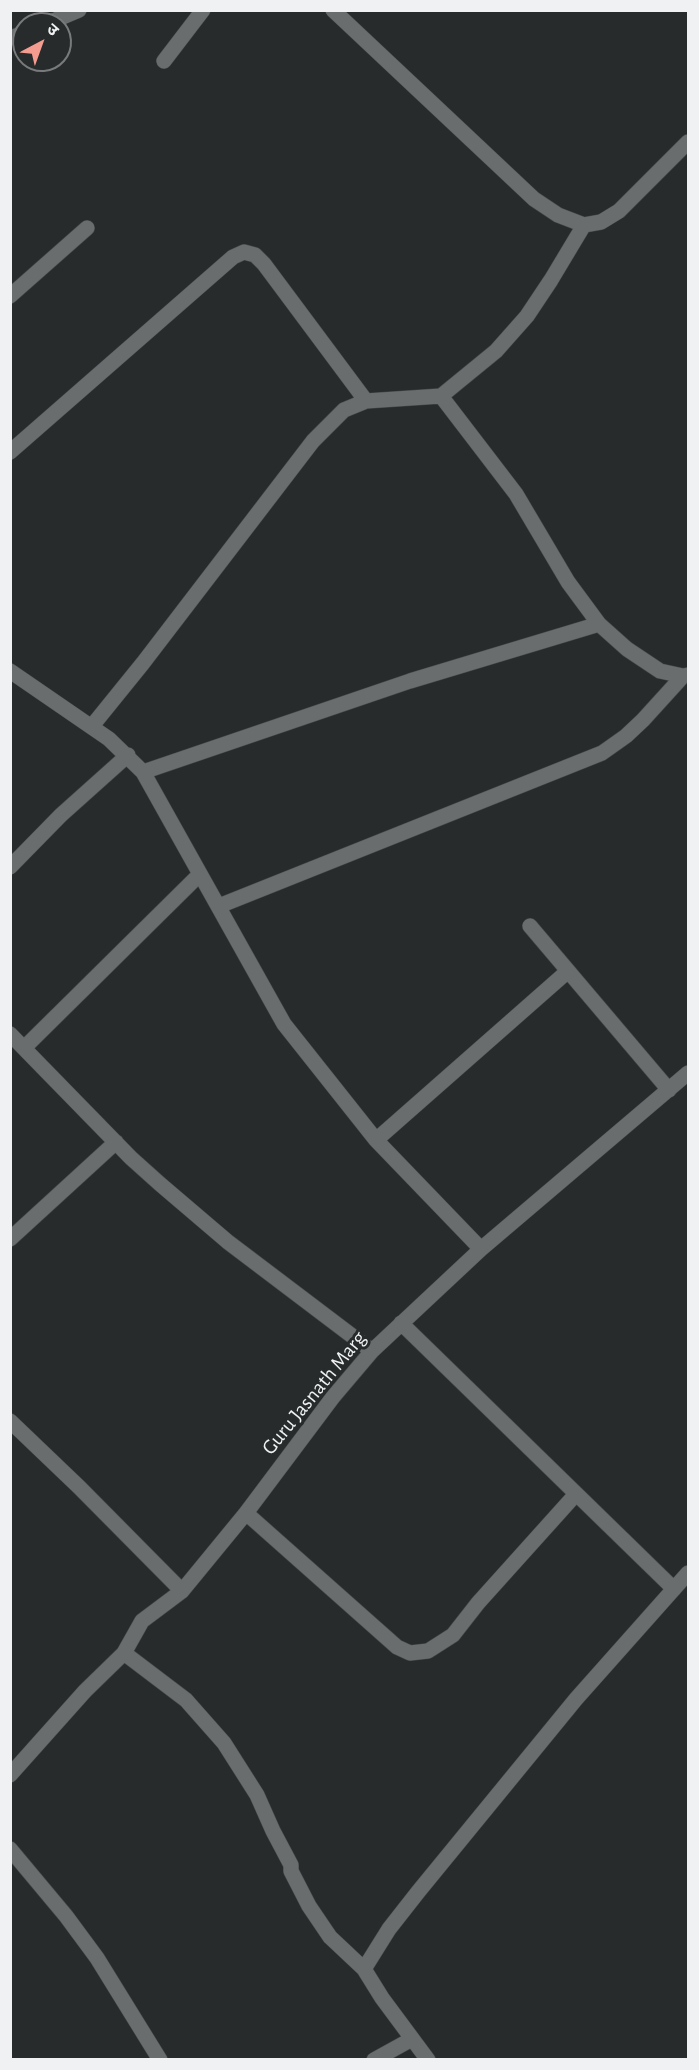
<!DOCTYPE html>
<html>
<head>
<meta charset="utf-8">
<style>
  body { margin:0 }
  #map { position:relative; width:699px; height:2070px; overflow:hidden; background:#282b2c; font-family:"Alegreya Sans","Noto Sans Devanagari",sans-serif }
  canvas { display:block }
  .frame { position:absolute; inset:0; border:12px solid #eff1f2; pointer-events:none }
  .north { position:absolute; left:12px; top:12px; width:60px; height:60px; box-sizing:border-box; background:#282b2c; border:2px solid #787a7b; border-radius:50%; rotate:41deg; font-size:16px; font-weight:700; line-height:24px; text-align:center; color:#eff1f2 }
  .north::after { content:''; display:block; margin:auto; width:21px; height:27px; background:#f59c90; clip-path:polygon(50% 0,100% 100%,50% 72%,0 100%) }
</style>
</head>
<body>
<div id="map">
<canvas width="699" height="2070"></canvas>
<div class="frame"></div>
<div class="north">उ</div>
</div>
<script>
const context = document.querySelector('canvas').getContext('2d');
context.lineJoin = 'round';
function shape(rows) {
  const path = new Path2D();
  for (const r of rows) {
    path.moveTo(r[0], r[1]);
    for (let i = 2; i < r.length; i += 2) path.lineTo(r[i], r[i + 1]);
  }
  return path;
}
function trace(path, color, width, dash) {
  context.strokeStyle = color;
  context.lineWidth = width;
  context.lineCap = dash ? 'butt' : 'round';
  context.setLineDash(dash || []);
  context.stroke(path);
}
function drawText(font, color, halo, rows, align = 'center') {
  context.font = font + ' "Alegreya Sans",sans-serif';
  context.lineWidth = 6;
  context.setLineDash([]);
  context.textBaseline = 'middle';
  context.strokeStyle = halo;
  context.fillStyle = color;
  for (const [text, x, y, turn = 0] of rows) {
    context.save();
    context.translate(x, y);
    context.rotate((+turn || 0) * Math.PI / 180);
    context.textAlign = isNaN(turn) ? turn : align;
    if (halo) context.strokeText(text, 0, 0);
    context.fillText(text, 0, 0);
    context.restore();
  }
}
const minor = shape([
  [333,10,534,199,558,215,584,225,601,222,619,211,688,142],
  [46,24,79,10],
  [10,38,24,33],
  [164,61,203,10],
  [10,296,87,228],
  [441,396,516,494,568,582,599,624,627,649,660,671,683,676,688,675],
  [10,452,233,257,244,252,255,255,264,264,366,401],
  [10,671,109,739,143,772,284,1024,376,1140,481,1249],
  [92,726,143,663,313,441,344,410,366,401,441,396,496,351,527,316,551,280,584,225],
  [143,772,410,681,599,624],
  [10,867,61,815,128,755],
  [219,906,602,753,626,736,643,720,683,676],
  [530,926,669,1090],
  [10,1034,131,1158,160,1184,228,1242,372,1351],
  [24,1048,200,874],
  [376,1140,568,971],
  [10,1239,116,1142],
  [401,1323,674,1589],
  [10,1421,79,1487,182,1591],
  [246,1513,397,1647,410,1653,428,1651,453,1635,478,1603,576,1494],
  [124,1653,186,1700,224,1743,257,1795,273,1831,291,1865,291,1871,309,1906,330,1937,364,1969],
  [10,1775,85,1691,124,1653,142,1621,182,1591,246,1513,333,1397,372,1351,481,1249,688,1073],
  [10,1849,66,1916,97,1958,160,2060],
  [374,2060,412,2039],
  [428,2060,382,1998,364,1969,389,1929,418,1892,576,1699,688,1573]
]);
const streetNames = [
  ["Guru Jasnath Marg",314,1393,-51]
];
trace(minor, '#46484a', 16);
trace(minor, '#696d6e', 15);
drawText('21px', '#eff1f2', '#282b2c', streetNames);
</script>
</body>
</html>
